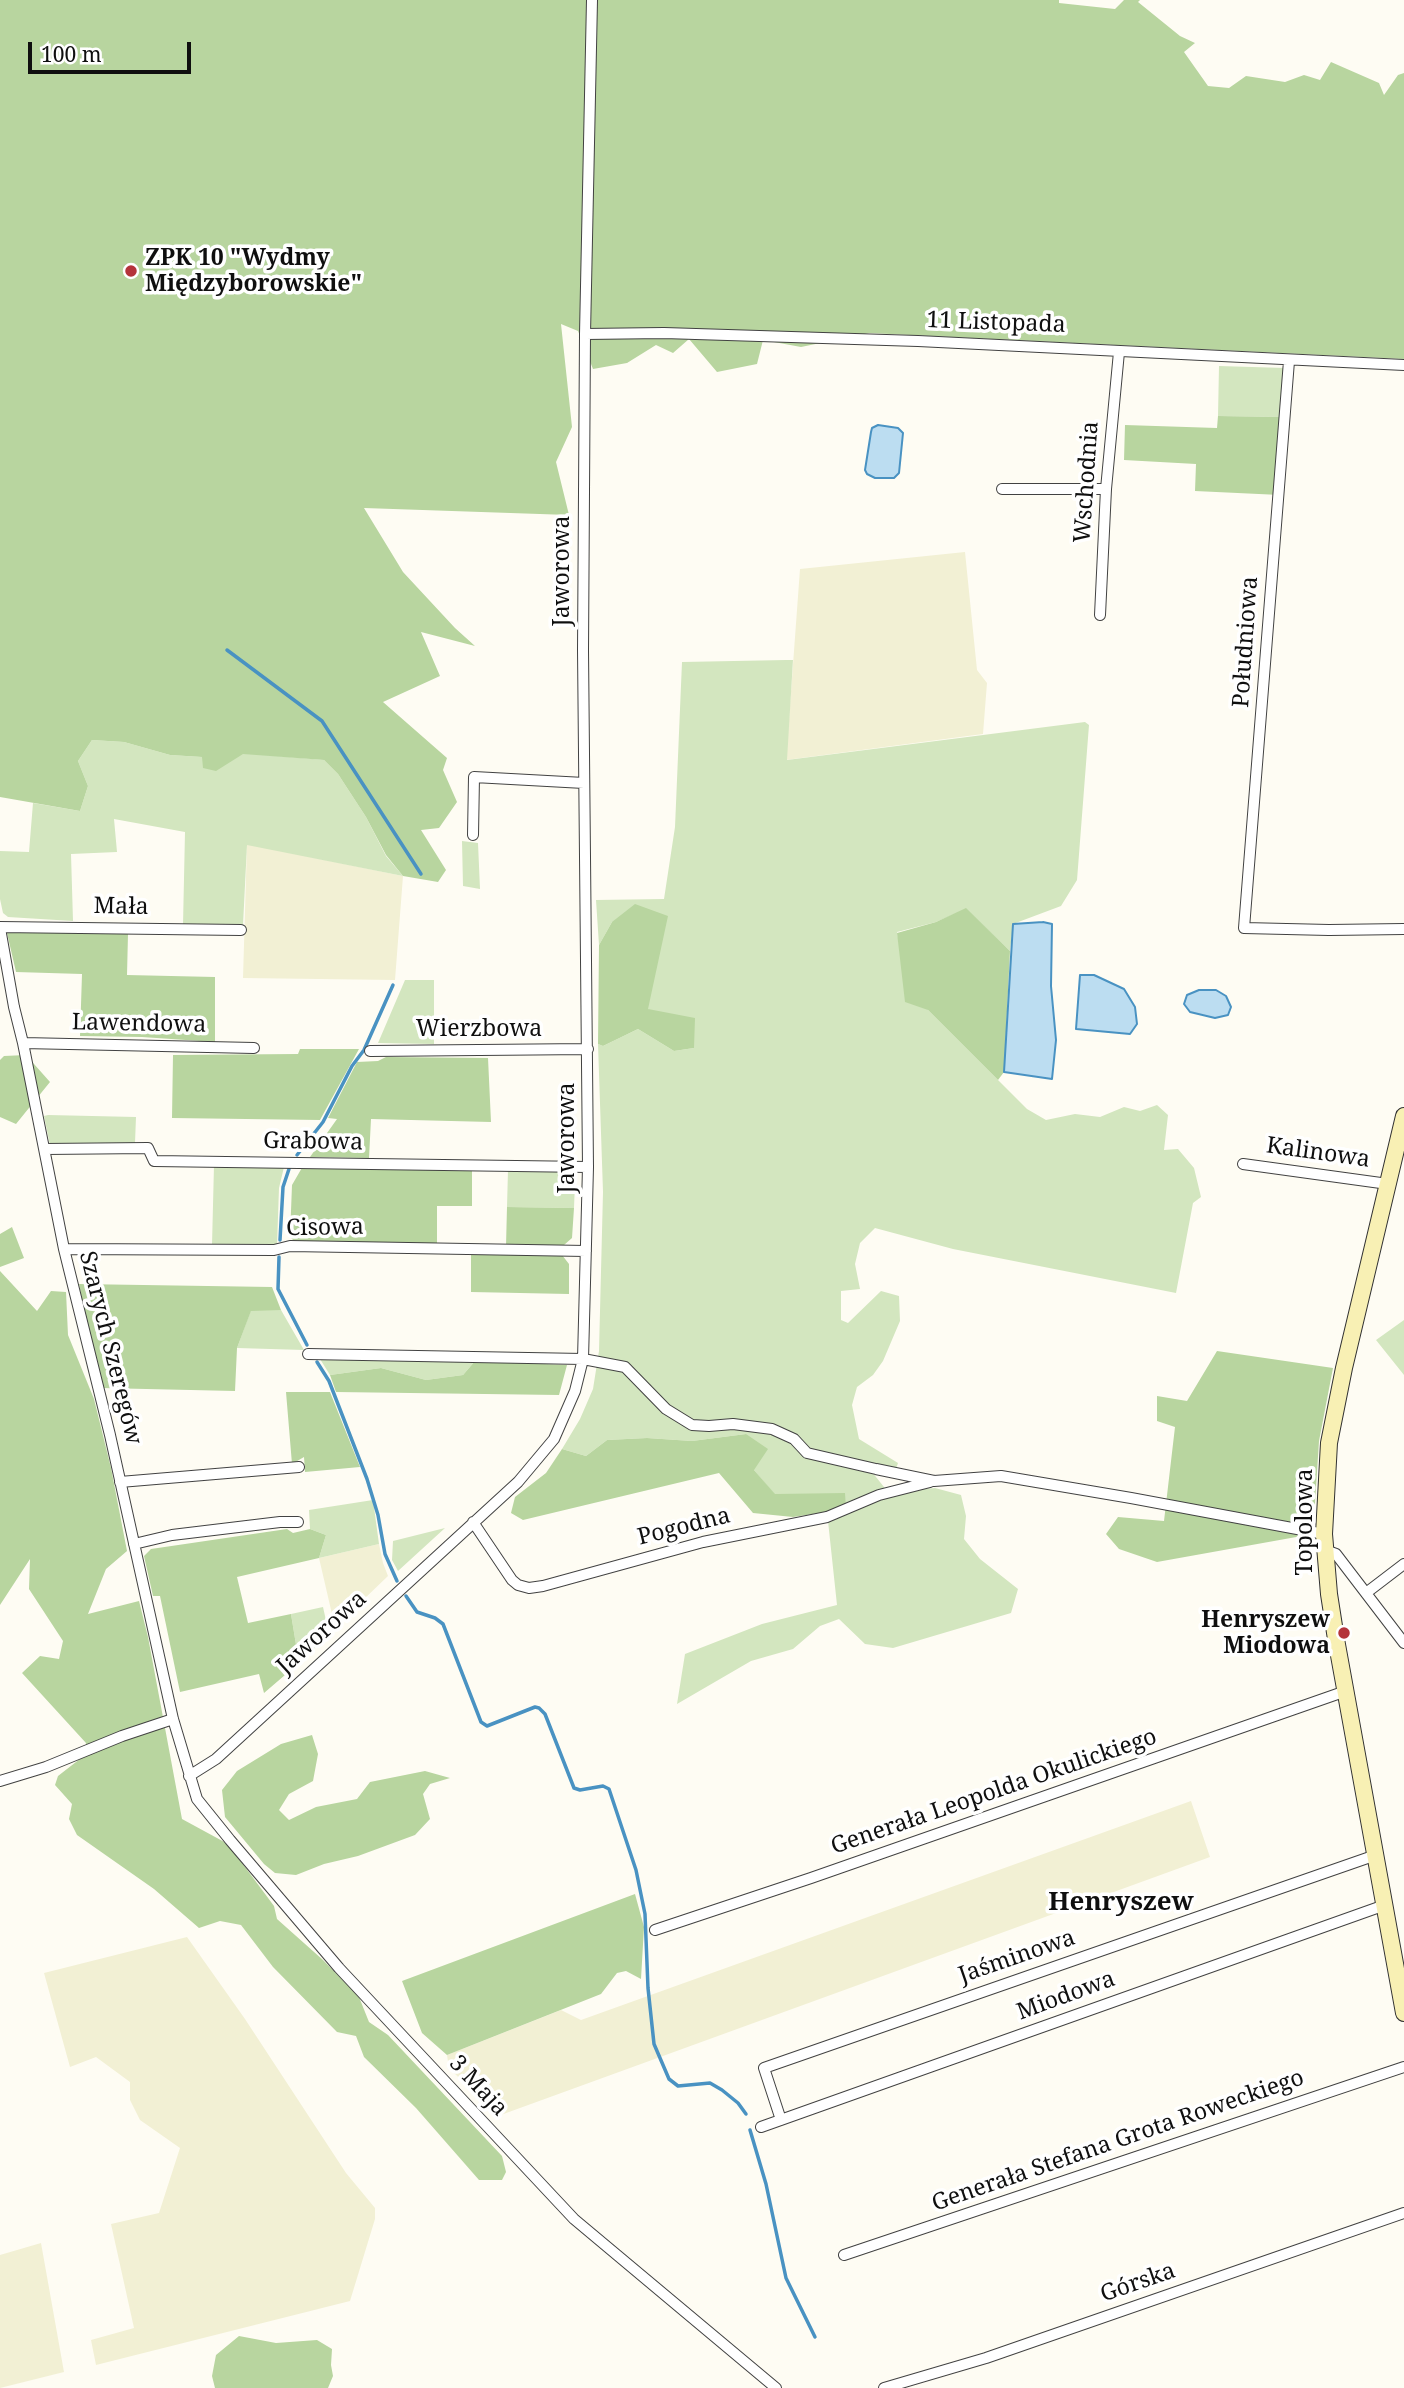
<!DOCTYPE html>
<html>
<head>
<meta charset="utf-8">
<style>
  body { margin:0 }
  #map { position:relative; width:1404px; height:2388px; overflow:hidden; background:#fefcf3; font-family:"Noto Serif",serif }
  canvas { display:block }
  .scale { position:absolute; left:28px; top:42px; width:163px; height:32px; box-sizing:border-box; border:4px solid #0f0f0f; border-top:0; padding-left:9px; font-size:21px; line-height:24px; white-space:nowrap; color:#0f0f0f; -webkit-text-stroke:5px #fff; paint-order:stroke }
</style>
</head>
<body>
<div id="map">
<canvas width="1404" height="2388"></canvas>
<div class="scale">100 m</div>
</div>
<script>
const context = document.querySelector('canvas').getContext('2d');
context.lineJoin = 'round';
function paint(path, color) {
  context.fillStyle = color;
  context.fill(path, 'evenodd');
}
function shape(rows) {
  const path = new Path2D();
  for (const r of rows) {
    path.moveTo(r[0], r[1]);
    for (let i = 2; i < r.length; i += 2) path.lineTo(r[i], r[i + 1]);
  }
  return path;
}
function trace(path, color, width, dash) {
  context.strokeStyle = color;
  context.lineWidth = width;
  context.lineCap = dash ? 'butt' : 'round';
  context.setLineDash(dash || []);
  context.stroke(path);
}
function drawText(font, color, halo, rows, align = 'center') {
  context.font = font + ' "Noto Serif",serif';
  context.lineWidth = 7;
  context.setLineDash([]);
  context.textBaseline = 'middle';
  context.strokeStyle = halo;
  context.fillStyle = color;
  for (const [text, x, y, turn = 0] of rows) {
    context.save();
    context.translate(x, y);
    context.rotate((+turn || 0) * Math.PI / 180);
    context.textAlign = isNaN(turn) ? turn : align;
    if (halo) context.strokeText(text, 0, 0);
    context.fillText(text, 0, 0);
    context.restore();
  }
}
const farmland = shape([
  [965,552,977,670,987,683,983,734,786,760,800,569],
  [247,844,403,876,395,980,243,978],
  [379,1544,383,1563,388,1576,335,1627,319,1558],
  [1191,1801,1210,1857,498,2116,449,2068,447,2055,561,2010,581,2020],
  [187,1937,245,2019,346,2173,375,2208,375,2219,350,2301,96,2365,91,2340,134,2328,111,2224,159,2213,180,2148,140,2120,130,2100,130,2082,96,2057,70,2067,44,1973],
  [41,2243,64,2372,0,2388,0,2255]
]);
const green = shape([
  [1219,366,1285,368,1283,417,1218,416],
  [786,660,793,660,787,760,1085,722,1089,725,1077,880,1061,906,1013,924,1010,951,966,909,936,922,897,932,901,956,928,1010,1027,1109,1046,1120,1075,1114,1100,1117,1124,1107,1140,1111,1157,1105,1168,1115,1164,1150,1178,1149,1194,1168,1201,1197,1193,1203,1176,1293,953,1249,875,1228,860,1243,855,1264,860,1289,841,1291,841,1320,848,1323,881,1291,899,1296,900,1321,883,1361,873,1375,857,1387,852,1405,859,1439,898,1463,896,1469,872,1472,888,1492,935,1488,961,1495,966,1516,964,1539,980,1559,1018,1589,1011,1613,893,1648,865,1644,839,1619,820,1626,793,1649,751,1661,677,1704,685,1654,762,1624,837,1605,828,1521,846,1509,775,1495,754,1470,746,1434,692,1441,647,1438,607,1440,586,1456,562,1449,580,1419,593,1389,599,1351,603,1192,598,1044,603,1046,638,1029,674,1051,694,1048,648,1009,612,922,599,945,596,900,664,899,675,827,682,662],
  [92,740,124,742,170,755,202,757,243,753,324,760,338,774,366,817,386,856,403,876,247,845,243,925,183,925,185,832,114,819,117,852,71,854,73,921,8,917,3,913,0,899,0,851,29,852,33,803,80,811,88,786,78,761],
  [462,841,478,843,480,889,463,886],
  [405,980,434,980,434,1044,378,1043],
  [48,1115,136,1117,135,1143,50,1145,44,1116],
  [214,1165,284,1167,279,1188,277,1246,212,1245],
  [508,1170,566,1172,575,1182,574,1208,507,1207],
  [251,1310,281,1310,304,1350,237,1348],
  [1404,1320,1404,1375,1376,1340],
  [320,1359,475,1361,463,1375,426,1380,381,1368,330,1375],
  [373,1500,379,1544,319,1558,326,1535,310,1529,309,1510],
  [445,1528,398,1571,392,1560,393,1541],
  [323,1607,329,1634,299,1663,291,1614]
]);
const forest = shape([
  [0,0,1059,0,1059,3,1115,9,1124,0,1140,0,1138,2,1180,36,1195,43,1184,52,1208,86,1229,88,1246,76,1285,82,1304,75,1320,80,1331,62,1379,83,1384,95,1398,75,1404,73,1404,359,869,333,801,347,763,340,757,364,717,372,689,339,673,353,656,345,627,363,593,369,578,331,561,324,572,427,556,462,569,515,364,508,403,572,455,628,475,646,421,632,440,676,383,702,447,758,443,770,457,802,439,828,421,830,446,870,438,882,403,876,386,855,366,817,338,774,324,760,243,754,216,771,203,768,202,757,170,755,124,742,92,740,78,761,88,786,80,811,0,797],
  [1218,416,1283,417,1280,495,1195,491,1196,464,1124,460,1125,425,1217,428],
  [635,904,668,916,648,1009,695,1018,694,1048,674,1051,638,1029,603,1046,598,1044,599,945,612,922],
  [966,908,1010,951,1004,1072,998,1080,928,1010,905,1002,897,933,936,922],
  [11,930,128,934,127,975,215,977,215,1042,142,1037,80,1036,82,974,16,972,7,933],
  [300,1049,359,1049,320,1120,172,1118,173,1055,298,1054],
  [26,1055,50,1082,16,1124,0,1117,0,1060,4,1056],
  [386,1057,488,1058,491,1122,371,1119,369,1158,310,1157,337,1119,328,1118,357,1062,378,1061],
  [303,1166,472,1170,472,1206,437,1206,437,1244,294,1241,290,1237,292,1185],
  [507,1207,574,1208,572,1238,564,1245,506,1246],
  [12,1227,24,1258,0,1267,0,1234],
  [471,1255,562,1255,569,1264,569,1294,471,1292],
  [0,1271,37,1311,51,1291,66,1292,68,1335,94,1399,111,1468,127,1551,106,1569,88,1614,139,1601,148,1637,182,1819,228,1844,274,1906,277,1919,323,1960,359,1997,369,2022,388,2035,502,2156,506,2172,502,2180,479,2180,416,2108,364,2057,356,2036,337,2032,273,1967,241,1925,220,1921,199,1928,154,1889,77,1835,69,1819,72,1804,55,1785,58,1776,85,1755,86,1743,22,1673,40,1656,59,1659,63,1641,29,1589,30,1559,0,1605],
  [79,1284,272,1287,281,1310,251,1311,237,1348,235,1391,102,1388,91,1348],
  [1217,1351,1333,1368,1319,1441,1313,1534,1157,1562,1119,1549,1106,1534,1118,1517,1164,1521,1175,1427,1157,1421,1157,1396,1187,1401],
  [475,1361,567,1365,559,1395,336,1392,330,1375,381,1368,426,1380,463,1375],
  [286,1392,330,1392,360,1467,305,1472,304,1457,292,1464],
  [746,1434,768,1449,754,1470,775,1494,845,1493,846,1509,793,1517,753,1513,719,1473,523,1520,511,1513,515,1497,546,1473,562,1449,586,1456,607,1440,647,1438,692,1441],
  [287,1529,293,1533,310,1529,326,1535,319,1558,237,1577,248,1623,291,1614,299,1663,264,1693,259,1674,180,1692,160,1596,153,1596,144,1556,151,1549],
  [312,1735,318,1754,313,1781,289,1794,279,1810,289,1820,316,1807,357,1799,370,1782,425,1771,450,1778,430,1784,423,1794,430,1819,415,1835,358,1856,324,1864,296,1875,275,1873,264,1864,225,1817,222,1790,237,1771,281,1744],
  [635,1894,644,1927,641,1979,626,1971,617,1973,601,1994,447,2055,422,2033,402,1981],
  [239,2336,276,2343,317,2340,332,2349,331,2365,333,2376,328,2388,215,2388,212,2376,216,2355]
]);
const water = shape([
  [878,425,898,428,903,433,899,473,894,478,875,478,867,474,865,470,871,432,872,428,878,425],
  [1043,922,1052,924,1051,986,1056,1040,1052,1079,1004,1072,1013,924,1043,922],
  [1080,975,1094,975,1124,989,1135,1007,1137,1024,1130,1034,1076,1029,1080,975],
  [1199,990,1216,990,1226,996,1231,1007,1228,1015,1215,1018,1190,1012,1184,1004,1187,995,1199,990]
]);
const stream = shape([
  [227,650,322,721,421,874],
  [297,1155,323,1122,352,1066,364,1050,393,985],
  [280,1240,283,1187,289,1169],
  [279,1257,278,1289,307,1345],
  [317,1362,329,1381,367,1479,378,1515,385,1554,397,1581],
  [406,1596,417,1612,435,1618,443,1624,481,1722,487,1726,535,1707,539,1708,545,1714,574,1788,580,1790,603,1786,609,1789,636,1870,645,1914,648,1988,654,2044,669,2079,678,2086,710,2083,722,2090,738,2103,746,2114],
  [750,2130,766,2184,786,2278,815,2337]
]);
const street = shape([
  [585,334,664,333,918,341,1404,365],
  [1289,361,1244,928,1329,930,1404,929],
  [1002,489,1106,489],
  [1100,615,1106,489,1119,352],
  [473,835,474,777,584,783],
  [0,927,241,930],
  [0,928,14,1007,23,1043,64,1249,110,1435,173,1719,197,1799,230,1840,339,1968,574,2219,776,2388],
  [23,1043,254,1048],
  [370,1051,588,1049],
  [45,1149,148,1148,154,1161,588,1167],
  [1243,1164,1388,1184],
  [64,1249,274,1250,290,1246,586,1251],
  [308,1354,583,1359,625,1367,666,1409,692,1425,709,1426,733,1424,772,1429,794,1439,807,1453,876,1469,934,1481,1001,1476,1131,1498,1324,1534],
  [120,1482,299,1467],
  [473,1522,512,1580,518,1585,529,1588,543,1586,703,1542,827,1517,879,1495,930,1482],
  [134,1544,172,1535,280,1522,298,1522],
  [1325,1550,1336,1554,1404,1643],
  [1366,1593,1404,1564],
  [189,1776,216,1759,518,1482,554,1439,575,1391,583,1359,588,1167,583,650,585,334,592,0],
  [0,1781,46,1767,122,1736,173,1719],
  [655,1930,811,1878,1346,1691],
  [781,2120,764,2068,1376,1855],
  [761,2127,1385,1905],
  [844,2255,1404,2067],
  [884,2388,986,2358,1404,2213]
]);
const secondary = shape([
  [1404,1116,1344,1368,1329,1443,1324,1534,1329,1594,1336,1639,1404,2013]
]);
const markers = [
  [131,271,7,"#b4333a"],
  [1344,1633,7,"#b4333a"]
];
const poiNames = [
  ["ZPK 10 \"Wydmy",145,258],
  ["Międzyborowskie\"",145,284],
  ["Henryszew",1330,1620,"right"],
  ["Miodowa",1330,1646,"right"]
];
const streetNames = [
  ["11 Listopada",996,323,2],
  ["Wschodnia",1087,482,-86],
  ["Jaworowa",562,571,-90],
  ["Południowa",1246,642,-86],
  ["Mała",121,907,1],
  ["Lawendowa",139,1024,1],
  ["Wierzbowa",479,1029],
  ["Jaworowa",567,1138,-90],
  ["Grabowa",313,1142,1],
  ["Kalinowa",1318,1153,8],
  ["Cisowa",325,1228,-1],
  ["Szarych Szeregów",110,1348,76],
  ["Topolowa",1305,1522,-90],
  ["Pogodna",684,1527,-14],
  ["Jaworowa",322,1633,-42],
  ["Generała Leopolda Okulickiego",994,1792,-19],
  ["Jaśminowa",1017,1957,-19],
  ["Miodowa",1066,1996,-20],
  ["3 Maja",478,2086,47],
  ["Generała Stefana Grota Roweckiego",1118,2141,-19],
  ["Górska",1138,2283,-19]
];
const quarterNames = [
  ["Henryszew",1121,1903]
];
paint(farmland, '#f2f0d4');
paint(green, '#d3e6bf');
paint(forest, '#b8d59f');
paint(water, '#bcddf1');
trace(water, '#4992c2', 2);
trace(stream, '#4992c2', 3.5);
trace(street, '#424242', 12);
trace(secondary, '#313131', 18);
trace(street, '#fff', 10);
trace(secondary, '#f8f0b4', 16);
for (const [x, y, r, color] of markers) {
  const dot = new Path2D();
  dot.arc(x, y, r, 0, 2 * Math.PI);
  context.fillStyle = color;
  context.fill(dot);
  trace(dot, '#fff', 2.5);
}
drawText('bold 23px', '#0f0f0f', '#fff', poiNames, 'left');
drawText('23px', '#0f0f0f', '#fff', streetNames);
drawText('bold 26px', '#0f0f0f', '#fff', quarterNames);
</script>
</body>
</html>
